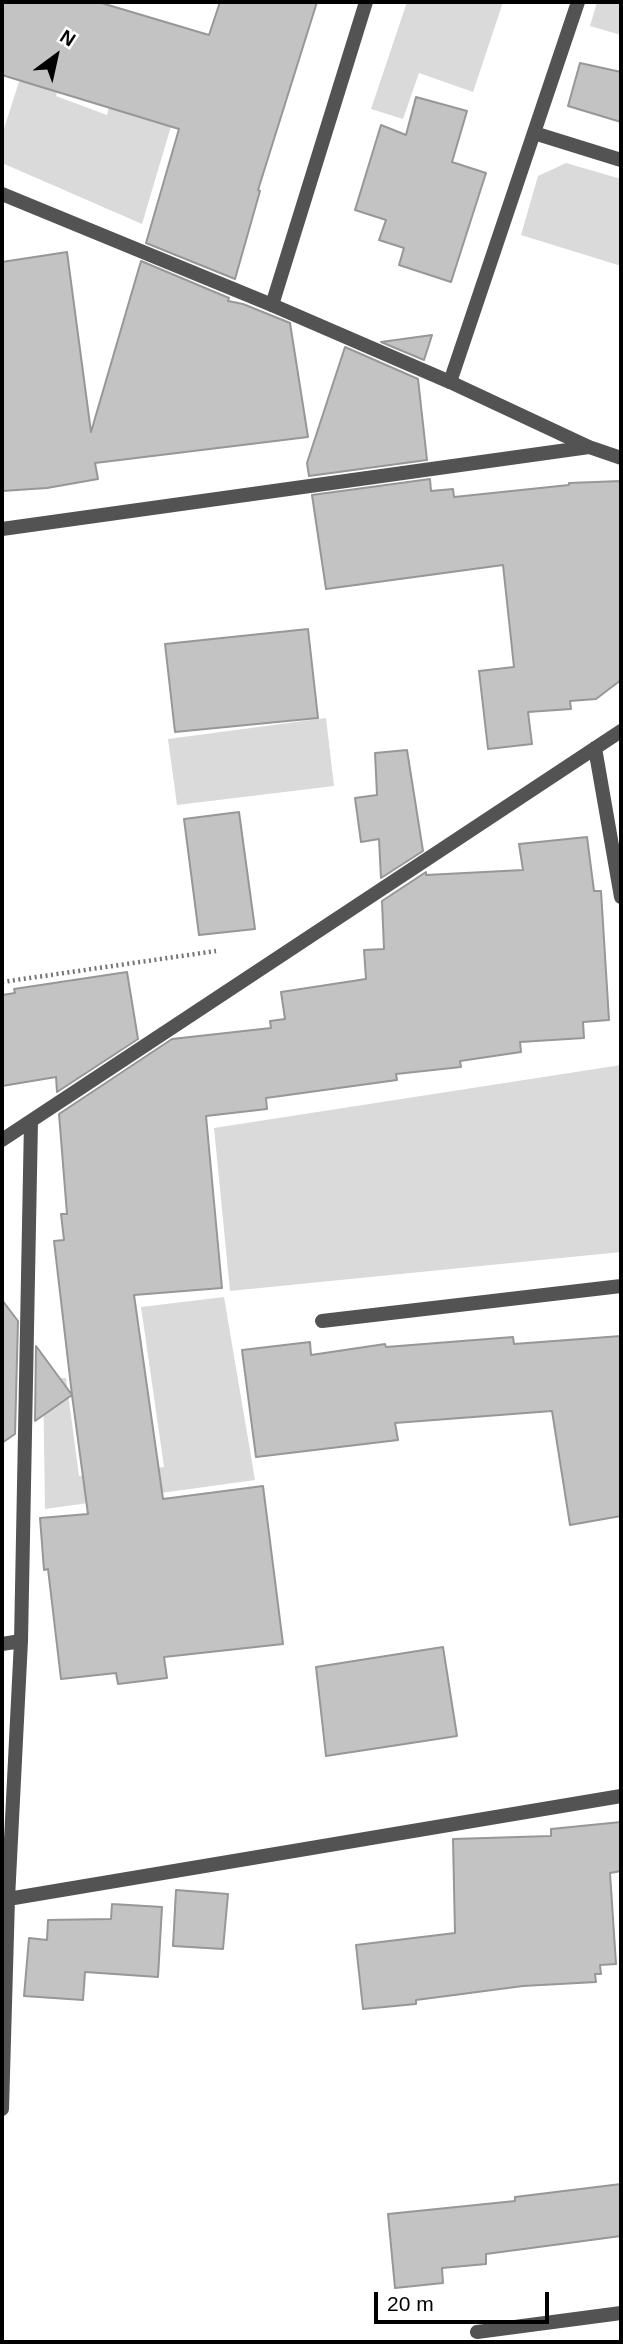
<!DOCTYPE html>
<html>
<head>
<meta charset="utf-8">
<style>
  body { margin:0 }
  #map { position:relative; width:623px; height:2344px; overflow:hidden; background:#fff; font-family:Arial,sans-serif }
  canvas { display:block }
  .frame { position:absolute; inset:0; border:4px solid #000; pointer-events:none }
  .north { position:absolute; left:21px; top:21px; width:70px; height:70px; -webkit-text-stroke:5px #fff; paint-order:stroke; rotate:33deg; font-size:19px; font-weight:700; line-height:28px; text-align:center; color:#000 }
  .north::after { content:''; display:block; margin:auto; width:24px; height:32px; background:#000; clip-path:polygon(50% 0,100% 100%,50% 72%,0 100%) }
  .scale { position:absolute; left:374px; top:2292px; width:175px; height:32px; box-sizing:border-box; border:4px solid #000; border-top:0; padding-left:9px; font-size:21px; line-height:24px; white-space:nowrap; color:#000; -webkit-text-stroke:5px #fff; paint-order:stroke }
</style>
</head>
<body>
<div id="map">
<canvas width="623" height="2344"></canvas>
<div class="frame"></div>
<div class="north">N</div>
<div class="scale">20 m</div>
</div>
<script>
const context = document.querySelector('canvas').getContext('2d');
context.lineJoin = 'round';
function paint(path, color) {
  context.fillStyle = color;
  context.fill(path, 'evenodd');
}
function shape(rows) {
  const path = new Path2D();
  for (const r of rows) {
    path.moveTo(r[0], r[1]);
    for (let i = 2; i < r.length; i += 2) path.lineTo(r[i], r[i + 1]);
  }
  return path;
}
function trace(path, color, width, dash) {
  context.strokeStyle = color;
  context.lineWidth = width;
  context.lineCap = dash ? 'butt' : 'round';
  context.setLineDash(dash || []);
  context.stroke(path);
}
const green = shape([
  [407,2,503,2,473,92,419,73,403,119,371,109],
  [597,2,621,2,621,35,590,26],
  [24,66,61,78,56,96,107,115,110,102,172,123,142,224,2,163,2,135],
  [566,163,621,179,621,266,521,235,538,176],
  [326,718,334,786,177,805,168,739],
  [621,1065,621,1252,230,1291,214,1128],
  [224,1297,255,1480,45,1509,43,1378,66,1378,79,1476,164,1467,141,1307]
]);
const building = shape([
  [2,2,98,2,209,35,220,2,317,2,258,190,260,191,235,279,146,243,179,129,2,75,2,2],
  [580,63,621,72,621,122,568,106,580,63],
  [416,97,467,111,452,162,486,173,451,282,399,265,404,248,379,240,386,220,355,210,381,125,406,135,416,97],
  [67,252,91,432,141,261,229,298,228,301,243,304,290,323,308,437,95,463,98,479,47,488,2,491,2,262,67,252],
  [432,335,424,360,381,342,432,335],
  [345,347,418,379,427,460,309,476,307,463,345,347],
  [430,479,431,491,453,489,454,497,569,485,569,483,621,481,621,680,596,699,570,701,571,709,528,712,532,744,488,749,479,671,514,667,503,565,326,589,312,495,430,479],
  [308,629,318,718,175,732,165,644,308,629],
  [407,750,423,851,381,878,379,839,361,842,355,798,377,795,375,753,407,750],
  [239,812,255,929,199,935,184,819,239,812],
  [587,837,594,891,601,891,609,1020,583,1022,584,1038,520,1042,521,1052,460,1061,461,1067,396,1074,397,1080,266,1098,267,1109,206,1116,222,1288,134,1295,163,1499,263,1486,283,1644,164,1657,167,1678,118,1684,116,1673,61,1679,48,1569,44,1570,40,1518,88,1514,72,1395,35,1421,36,1346,72,1395,54,1241,64,1240,61,1214,67,1214,59,1114,172,1039,271,1028,270,1021,285,1019,281,992,366,979,364,950,384,949,382,901,426,872,426,875,523,870,519,844,587,837],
  [127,972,138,1039,57,1092,56,1077,2,1086,2,995,15,993,14,989,127,972],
  [2,1300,18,1321,15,1434,2,1443,2,1300],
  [621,1336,621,1516,570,1525,552,1411,395,1423,398,1440,256,1457,242,1350,310,1342,311,1355,385,1344,386,1347,513,1337,514,1344,621,1336],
  [443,1647,457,1736,326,1756,316,1667,443,1647],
  [621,1822,621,1871,610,1873,616,1964,600,1965,601,1974,595,1974,596,1982,523,1986,416,2000,416,2004,363,2009,356,1945,455,1933,453,1839,551,1836,551,1829,621,1822],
  [176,1890,228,1894,223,1949,173,1946,176,1890],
  [112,1904,162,1907,158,1977,85,1972,83,2000,24,1996,29,1938,47,1940,48,1920,111,1919,112,1904],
  [621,2184,621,2236,486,2254,486,2264,442,2268,443,2283,395,2288,388,2214,515,2201,515,2197,621,2184]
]);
const path = shape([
  [2,982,216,951]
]);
const service = shape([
  [534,133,621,160],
  [272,305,366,2],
  [450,382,578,2],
  [477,2332,621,2313]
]);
const minor = shape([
  [2,194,272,305,450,382,589,447,621,458],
  [2,529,589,447],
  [595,748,621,897],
  [2,1140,621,731],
  [322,1321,621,1286],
  [2,1644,21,1641],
  [2,1900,621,1796],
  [2,2109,8,1899,21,1641,31,1121]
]);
paint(green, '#dadada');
paint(building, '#c3c3c3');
trace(building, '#979797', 2);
trace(path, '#757575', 4.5, [2, 3.5]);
trace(service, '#535353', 14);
trace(minor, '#535353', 14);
</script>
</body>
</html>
